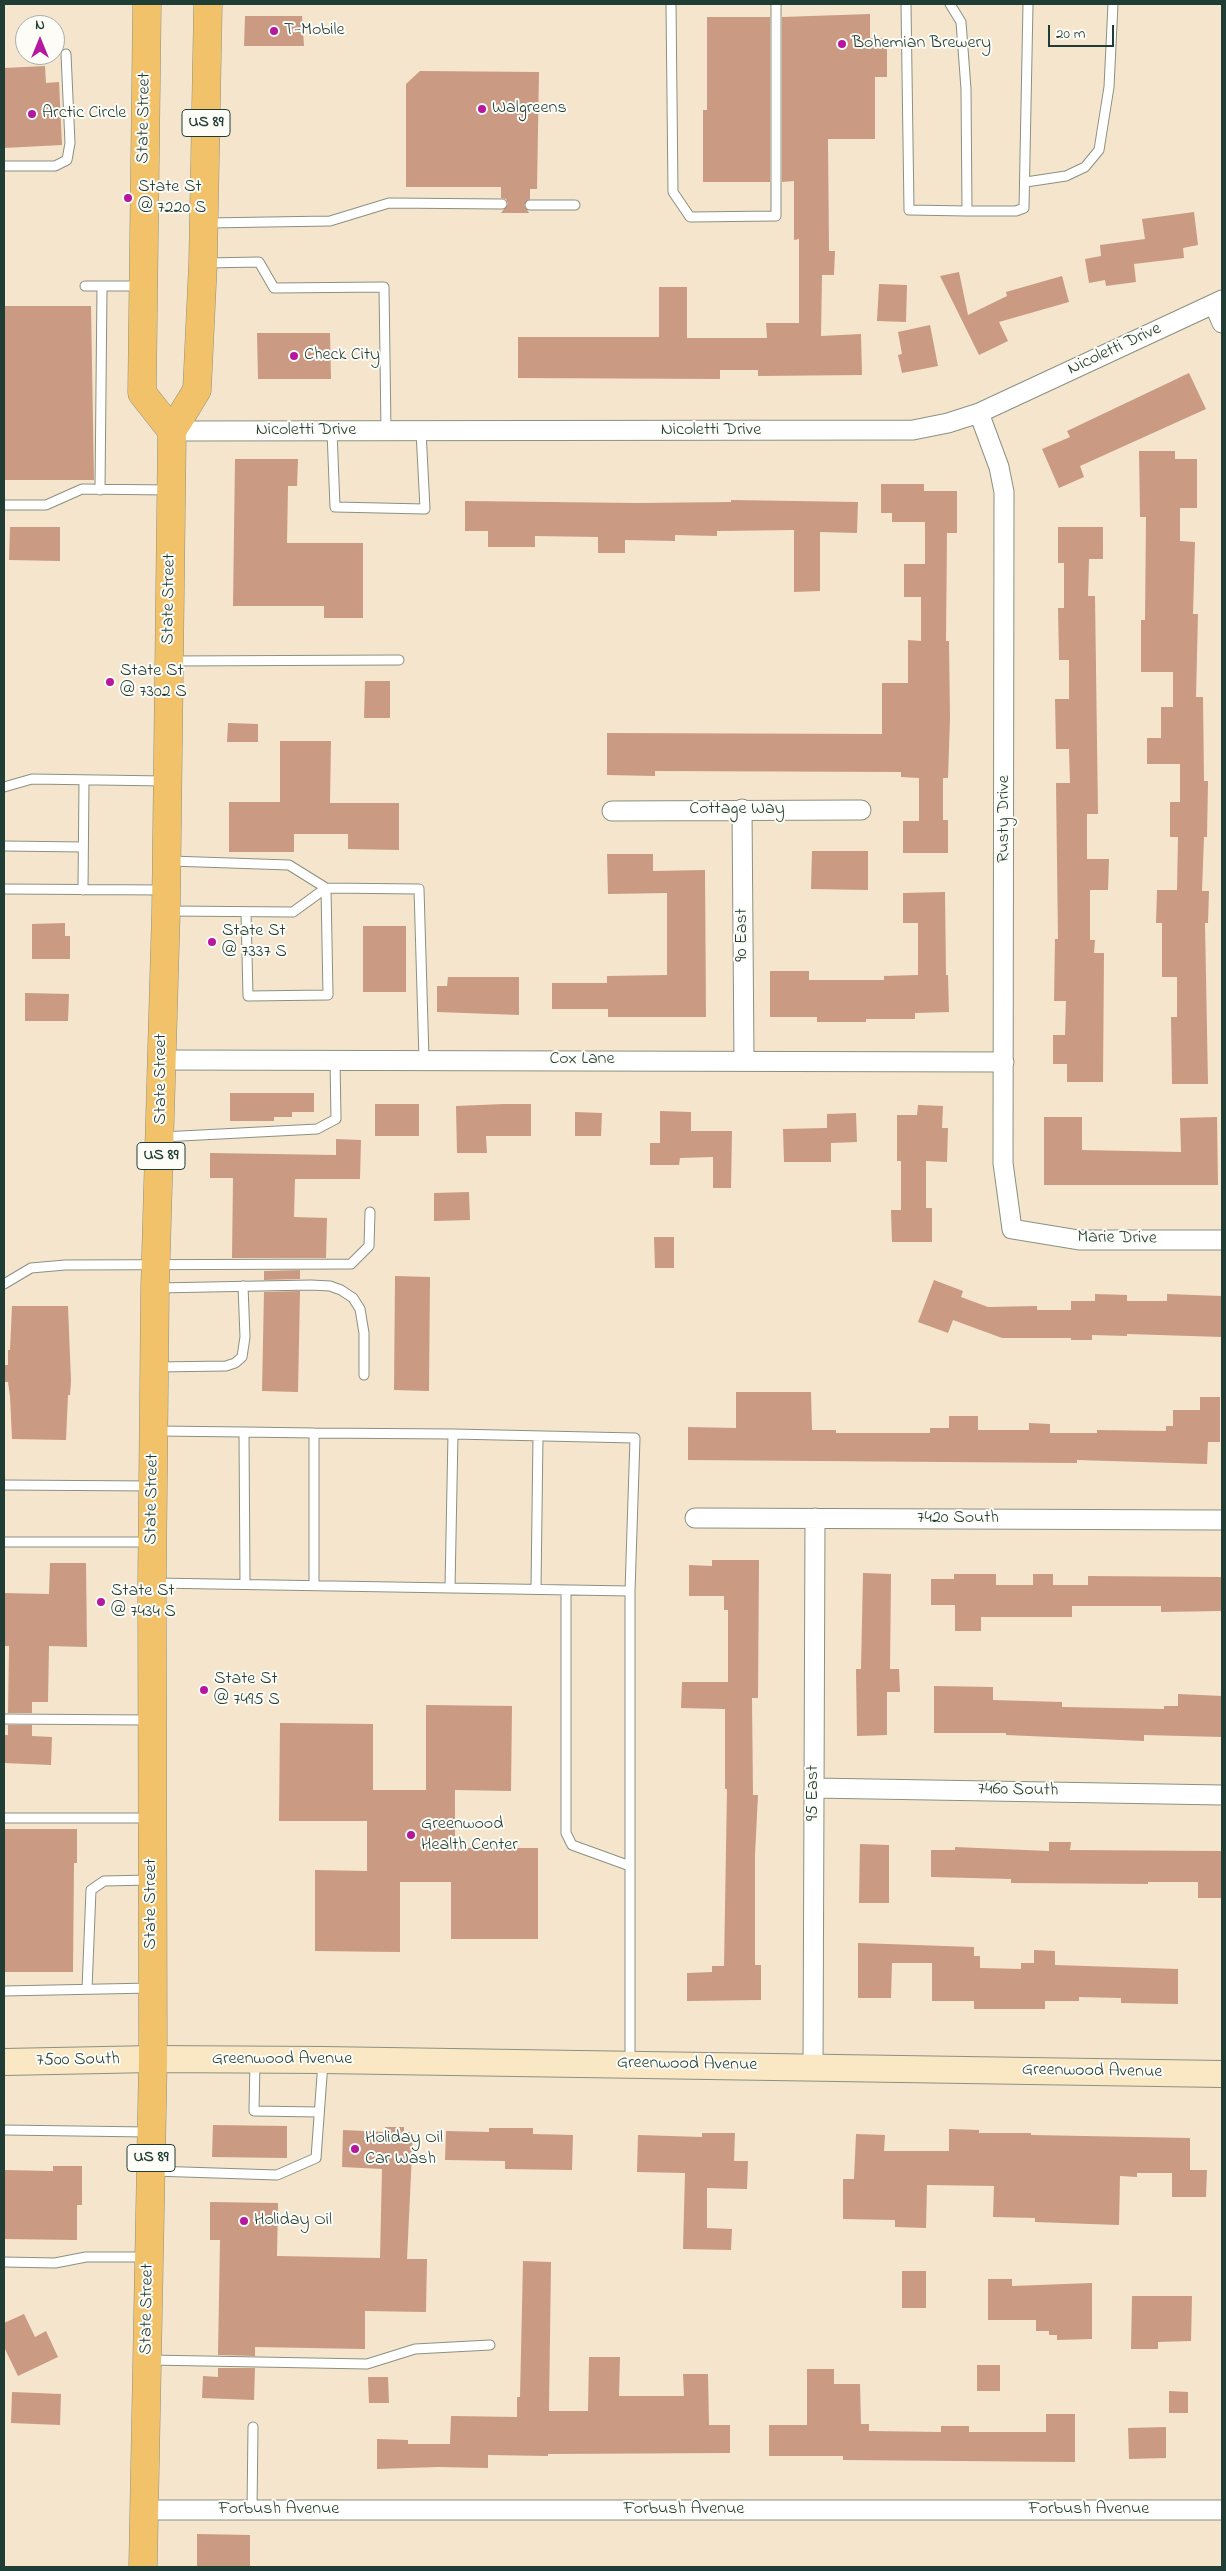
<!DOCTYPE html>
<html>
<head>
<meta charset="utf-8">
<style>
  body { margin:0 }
  #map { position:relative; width:1226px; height:2571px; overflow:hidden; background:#f5e5cd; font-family:"Indie Flower",sans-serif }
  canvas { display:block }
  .frame { position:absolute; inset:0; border:5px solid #1f3d34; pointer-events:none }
  .north { position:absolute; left:15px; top:15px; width:50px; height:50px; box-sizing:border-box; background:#fdfcf7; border:1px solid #a4b0a9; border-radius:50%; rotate:0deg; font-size:14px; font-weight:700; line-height:20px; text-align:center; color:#1f3d34 }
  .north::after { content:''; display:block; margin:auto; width:18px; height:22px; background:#b5179e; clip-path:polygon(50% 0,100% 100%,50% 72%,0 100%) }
  .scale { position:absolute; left:1048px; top:25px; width:66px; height:22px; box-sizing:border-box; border:2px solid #1f3d34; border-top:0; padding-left:6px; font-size:15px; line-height:18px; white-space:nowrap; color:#1f3d34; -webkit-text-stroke:4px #fdfcf7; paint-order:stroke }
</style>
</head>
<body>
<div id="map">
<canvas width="1226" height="2571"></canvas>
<div class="frame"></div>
<div class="north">N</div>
<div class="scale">20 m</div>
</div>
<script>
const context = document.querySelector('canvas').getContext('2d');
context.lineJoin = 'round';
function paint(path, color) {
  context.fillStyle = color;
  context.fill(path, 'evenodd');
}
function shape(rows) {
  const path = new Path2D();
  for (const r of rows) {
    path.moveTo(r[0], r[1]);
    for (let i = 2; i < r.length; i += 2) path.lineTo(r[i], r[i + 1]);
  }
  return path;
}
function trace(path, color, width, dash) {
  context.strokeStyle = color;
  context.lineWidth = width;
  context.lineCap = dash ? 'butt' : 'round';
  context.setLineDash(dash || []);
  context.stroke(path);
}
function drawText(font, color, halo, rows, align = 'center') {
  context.font = font + ' "Indie Flower",sans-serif';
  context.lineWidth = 4;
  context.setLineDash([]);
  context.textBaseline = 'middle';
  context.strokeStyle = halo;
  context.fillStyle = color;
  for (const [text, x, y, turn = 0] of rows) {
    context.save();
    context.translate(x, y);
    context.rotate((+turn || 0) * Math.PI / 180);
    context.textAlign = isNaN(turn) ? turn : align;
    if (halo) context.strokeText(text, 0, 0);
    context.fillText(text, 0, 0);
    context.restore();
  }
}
const building = shape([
  [870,14,870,38,887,38,887,77,875,77,875,139,828,139,829,251,835,251,834,275,822,275,821,336,861,334,862,375,758,376,758,370,720,370,720,379,518,378,518,337,659,337,659,287,687,287,687,338,767,338,766,323,799,323,799,239,794,240,794,181,782,182,782,17],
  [245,16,302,16,304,46,244,46],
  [707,17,770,17,770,182,703,182,703,110,707,110],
  [45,66,46,83,59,82,62,145,4,148,4,68],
  [420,71,539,72,537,189,530,189,530,199,524,205,529,213,501,213,508,204,506,199,501,198,501,187,406,187,406,84],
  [1194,212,1198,245,1183,248,1184,258,1134,264,1136,282,1106,286,1105,280,1089,283,1085,259,1101,256,1100,245,1145,239,1142,219],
  [959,272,968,315,1007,296,1006,292,1062,276,1069,302,999,322,1008,341,979,355,940,276],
  [879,284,907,285,906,322,877,321],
  [4,306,91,306,94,480,4,480],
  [930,325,938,366,902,373,898,355,902,354,898,332],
  [257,333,330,333,331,379,258,379],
  [1189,373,1206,409,1080,466,1084,477,1059,488,1042,449,1070,437,1067,431],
  [1139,451,1175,451,1175,459,1197,459,1197,508,1180,508,1180,541,1195,542,1193,614,1198,614,1196,697,1203,697,1204,781,1208,781,1207,837,1204,837,1202,891,1209,891,1208,923,1205,923,1208,1084,1172,1084,1171,1017,1177,1017,1177,977,1162,977,1162,923,1156,923,1157,890,1177,890,1178,837,1170,837,1170,802,1180,802,1180,764,1147,764,1147,738,1161,738,1161,707,1173,707,1173,672,1141,672,1141,620,1145,620,1146,517,1140,517],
  [235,459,298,459,297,486,288,486,287,543,363,543,363,618,324,618,324,606,233,606],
  [881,484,924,484,924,491,957,491,957,533,947,533,946,641,949,641,950,719,948,778,943,778,943,820,948,820,948,853,903,853,903,821,919,821,919,778,901,777,901,772,655,771,655,776,607,775,607,733,882,734,882,683,908,683,908,640,921,641,921,597,904,597,904,564,925,564,925,522,892,522,892,513,881,513],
  [731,500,858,502,857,533,820,532,820,591,794,592,794,530,717,531,717,536,675,535,675,541,625,540,625,553,598,553,598,537,535,536,535,547,488,547,488,531,465,531,465,501,638,503,731,502],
  [10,527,60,527,60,561,9,560],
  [1058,527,1103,527,1103,559,1089,559,1088,596,1095,596,1098,814,1087,814,1087,859,1109,859,1108,890,1090,890,1090,940,1095,940,1094,953,1104,953,1103,1082,1067,1082,1067,1064,1053,1064,1053,1035,1065,1035,1066,1001,1054,1001,1055,939,1058,939,1056,783,1070,783,1069,749,1056,749,1055,699,1069,699,1069,660,1059,660,1058,608,1064,608,1064,563,1058,563],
  [365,681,390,681,390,718,364,718],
  [228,723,258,724,258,742,227,742],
  [280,741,331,741,330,803,399,803,399,850,348,849,348,834,294,834,294,852,229,852,229,802,280,802],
  [812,851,868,851,868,890,811,889],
  [607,854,653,854,653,871,705,870,706,1017,608,1017,608,1009,552,1009,552,983,607,983,607,976,667,975,667,893,608,894],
  [945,892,946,975,948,975,949,1012,915,1013,915,1019,866,1019,866,1022,817,1022,817,1017,770,1017,770,971,809,971,809,980,884,980,884,976,918,975,918,923,903,923,903,893],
  [65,923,65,936,70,936,70,959,32,959,32,924],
  [363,926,406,926,406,992,363,992],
  [448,977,519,977,519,1015,437,1012,437,986,447,986],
  [25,993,69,994,68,1021,25,1021],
  [230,1093,314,1093,314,1112,292,1112,292,1117,274,1117,274,1121,230,1121],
  [375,1104,419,1104,419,1136,375,1136],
  [504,1104,531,1104,531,1136,486,1136,487,1153,457,1153,456,1106],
  [918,1105,943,1106,942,1128,948,1128,947,1162,926,1161,926,1208,932,1208,932,1242,892,1242,891,1210,901,1210,901,1161,897,1161,897,1115,917,1115],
  [660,1111,691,1112,691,1131,732,1131,731,1188,713,1188,713,1157,680,1158,679,1165,650,1165,650,1143,660,1143],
  [575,1112,602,1113,601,1136,575,1136],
  [856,1113,857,1142,831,1143,831,1162,784,1162,783,1129,827,1128,827,1114],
  [1044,1117,1082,1117,1082,1150,1181,1152,1180,1118,1217,1117,1218,1185,1044,1185],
  [336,1139,361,1140,360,1179,295,1179,294,1217,327,1218,326,1258,232,1258,233,1178,210,1178,210,1153,336,1155],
  [469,1192,470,1220,434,1221,434,1193],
  [654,1237,674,1237,674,1268,655,1268],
  [300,1270,300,1279,264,1280,264,1271],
  [395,1276,430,1277,429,1391,394,1390],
  [934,1280,963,1291,961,1297,988,1307,1037,1306,1037,1310,1071,1310,1071,1301,1095,1301,1095,1294,1127,1295,1127,1301,1167,1301,1167,1294,1222,1296,1222,1337,1127,1334,1127,1336,1092,1335,1092,1340,1071,1340,1071,1338,1002,1338,953,1320,948,1333,918,1322],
  [300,1291,298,1392,262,1391,264,1292],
  [12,1306,68,1306,71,1381,70,1395,68,1395,66,1440,12,1439,10,1396,8,1382,5,1382,5,1365,8,1365,8,1350,10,1350],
  [736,1392,811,1392,812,1430,836,1430,836,1433,930,1433,930,1428,949,1428,949,1416,978,1416,978,1430,1029,1430,1029,1423,1050,1424,1050,1433,1097,1433,1097,1430,1166,1431,1166,1426,1173,1426,1173,1410,1200,1410,1200,1397,1220,1397,1220,1442,1208,1442,1207,1464,1077,1460,1077,1463,688,1460,688,1427,736,1428],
  [712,1560,759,1560,758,1698,752,1698,753,1795,758,1795,755,1855,755,1965,761,1965,761,2000,687,2001,687,1973,712,1972,712,1966,724,1966,727,1789,725,1789,725,1709,681,1708,682,1682,728,1682,728,1610,724,1610,724,1596,689,1596,689,1565,712,1566],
  [50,1563,86,1563,87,1647,49,1646,48,1702,32,1702,32,1713,8,1713,9,1646,4,1646,4,1593,49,1594],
  [863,1573,891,1574,890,1669,899,1669,900,1692,887,1692,887,1735,857,1736,856,1669,861,1669],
  [954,1574,996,1574,996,1585,1033,1585,1033,1574,1053,1574,1053,1585,1088,1585,1088,1576,1222,1577,1222,1611,1161,1612,1161,1606,1072,1606,1072,1617,981,1617,981,1631,955,1631,955,1605,931,1605,931,1579,954,1579],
  [934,1686,993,1687,993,1700,1062,1702,1062,1707,1164,1709,1164,1706,1178,1706,1178,1694,1222,1696,1222,1737,1144,1735,1144,1741,1006,1735,1006,1733,934,1733],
  [426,1705,512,1706,511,1791,455,1790,455,1848,538,1848,538,1939,451,1939,451,1882,400,1882,400,1952,315,1951,315,1870,367,1871,367,1821,279,1821,280,1723,373,1724,373,1790,426,1790],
  [8,1725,32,1725,32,1736,52,1737,51,1765,4,1763,4,1735,8,1735],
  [4,1829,77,1829,77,1863,74,1863,73,1972,4,1972],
  [1049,1842,1071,1842,1070,1850,1222,1851,1222,1898,1198,1898,1198,1882,1148,1882,1148,1884,1011,1883,1011,1879,931,1877,931,1850,955,1850,955,1847,1049,1851],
  [860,1844,889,1845,889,1903,859,1903],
  [858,1943,974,1947,974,1956,980,1956,980,1968,1021,1969,1021,1963,1034,1963,1034,1950,1055,1951,1055,1965,1178,1969,1178,2004,1121,2003,1121,1998,1079,1997,1079,2001,1045,2001,1045,2009,974,2009,974,2001,932,2001,932,1963,892,1963,891,1998,858,1998],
  [213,2125,287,2126,287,2158,212,2157],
  [385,2127,404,2127,404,2132,413,2132,407,2259,427,2259,426,2312,365,2311,365,2349,255,2347,255,2356,218,2355,220,2240,210,2240,210,2202,278,2203,277,2256,380,2258,382,2169,342,2167,343,2130,385,2132],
  [489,2128,533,2128,533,2134,573,2135,572,2170,505,2169,505,2161,445,2160,446,2131,489,2132],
  [949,2129,979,2130,979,2133,1031,2133,1031,2135,1190,2138,1190,2170,1207,2170,1206,2197,1172,2197,1172,2173,1137,2173,1137,2177,1120,2176,1119,2225,1035,2222,1035,2218,993,2217,994,2186,927,2185,926,2228,895,2227,895,2220,843,2219,843,2179,854,2179,856,2134,885,2135,884,2151,949,2151],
  [702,2133,735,2133,734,2161,748,2161,747,2189,707,2188,707,2228,732,2229,731,2250,683,2249,685,2173,637,2172,638,2135,702,2137],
  [53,2166,82,2166,82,2205,77,2205,77,2240,5,2239,5,2170,53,2171],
  [523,2261,551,2262,549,2411,588,2411,589,2357,620,2357,619,2396,684,2396,683,2374,708,2374,709,2425,730,2425,730,2453,548,2454,548,2456,488,2455,488,2468,438,2467,377,2469,377,2439,408,2440,408,2444,450,2444,451,2416,517,2417,517,2397,520,2397],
  [902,2271,926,2271,926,2308,902,2308],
  [988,2279,1012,2279,1012,2286,1092,2283,1092,2339,1057,2340,1057,2335,1049,2335,1049,2331,1036,2331,1036,2320,988,2320],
  [1132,2296,1192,2296,1191,2341,1158,2342,1158,2349,1131,2349],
  [24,2314,35,2337,46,2331,58,2357,18,2376,4,2347,4,2323],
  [977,2365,1000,2365,1000,2391,977,2391],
  [218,2368,255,2368,254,2400,202,2398,203,2376,218,2377],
  [807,2369,834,2369,834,2384,860,2384,861,2424,869,2424,869,2431,941,2432,941,2426,969,2426,969,2432,1046,2432,1046,2414,1075,2414,1075,2462,843,2460,843,2456,769,2456,769,2425,807,2425],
  [368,2377,388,2377,389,2403,369,2403],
  [1169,2391,1188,2392,1188,2413,1169,2413],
  [12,2392,61,2394,60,2425,11,2423],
  [1166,2427,1166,2458,1129,2459,1128,2428],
  [197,2534,250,2535,250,2567,197,2567]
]);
const lane = shape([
  [671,4,673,192,690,217,776,216,776,4],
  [906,4,909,210,967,211,966,89,961,22,950,4],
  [4,166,55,166,67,160,70,143,66,54],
  [1026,182,1066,176,1085,167,1099,150,1109,87,1113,4],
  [530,205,575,205],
  [967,211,1016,211,1024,208,1028,4],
  [207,223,330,221,389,203,502,204],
  [206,263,259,262,274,288,384,287,386,431],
  [85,286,140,286],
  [332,431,335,507,425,509,421,431],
  [100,490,102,286],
  [4,505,46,505,82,489,168,490],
  [172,661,399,660],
  [4,787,32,779,165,781],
  [4,846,83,847],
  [170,861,289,865,326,888,419,889,424,1059],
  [4,889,164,890],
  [83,890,84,780],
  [169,911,293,912,326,888],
  [246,913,248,996,328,995,326,888],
  [162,1137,317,1129,336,1119,335,1060],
  [4,1284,31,1268,65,1265,351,1264,369,1246,370,1212],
  [158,1288,311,1285,330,1286,341,1290,353,1298,360,1309,364,1333,364,1375],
  [157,1367,226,1366,235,1363,242,1357,245,1337,243,1286],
  [157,1431,244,1432,245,1584],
  [244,1432,314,1433,314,1585],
  [314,1433,453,1434],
  [4,1485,150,1486],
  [4,1542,148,1542],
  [155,1583,630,1591],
  [450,1588,453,1434,635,1438,630,1591,630,2062],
  [536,1589,538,1436],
  [566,1590,566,1833,572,1845,630,1866],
  [4,1719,148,1720],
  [4,1818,149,1818],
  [87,1989,91,1890,104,1881,150,1880],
  [4,1991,151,1988],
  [255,2061,254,2111,319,2112],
  [4,2130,148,2132],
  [153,2171,277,2175,316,2158,323,2062],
  [4,2262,55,2263,86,2257,146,2257],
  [150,2360,367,2364,415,2349,490,2345],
  [252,2510,253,2427]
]);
const street = shape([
  [1214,304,1222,323],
  [979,413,999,467,1004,492,1003,1163,1012,1229,1079,1240,1222,1240],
  [172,431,913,430,948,423,979,413,1222,300],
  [742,809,744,1061],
  [612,811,861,810],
  [161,1060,1004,1062],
  [695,1518,1222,1520],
  [814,1788,1222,1795],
  [813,2067,815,1518],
  [145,2510,1222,2510]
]);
const secondary = shape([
  [4,2062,153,2059,323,2060,1222,2074]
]);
const primary = shape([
  [147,4,142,393,172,431],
  [143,2567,153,2059,152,1583,155,1288,166,911,172,431,197,390,203,263,208,4]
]);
const markers = [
  [274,31,5,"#b5179e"],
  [842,44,5,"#b5179e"],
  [482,109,5,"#b5179e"],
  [32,114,5,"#b5179e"],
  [128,198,5,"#b5179e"],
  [294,356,5,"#b5179e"],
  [110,682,5,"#b5179e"],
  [212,942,5,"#b5179e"],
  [101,1602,5,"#b5179e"],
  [204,1690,5,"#b5179e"],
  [411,1835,5,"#b5179e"],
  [355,2149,5,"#b5179e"],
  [244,2221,5,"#b5179e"]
];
const shields = [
  [206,123,48],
  [161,1156,48],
  [151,2158,48]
];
const shieldNames = [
  ["US 89",206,123],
  ["US 89",161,1156],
  ["US 89",151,2158]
];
const poiNames = [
  ["T-Mobile",284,31],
  ["Bohemian Brewery",852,44],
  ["Walgreens",492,109],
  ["Arctic Circle",42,114],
  ["State St",138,188],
  ["@ 7220 S",138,209],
  ["Check City",304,356],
  ["State St",120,672],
  ["@ 7302 S",120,693],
  ["State St",222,932],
  ["@ 7337 S",222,953],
  ["State St",111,1592],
  ["@ 7434 S",111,1613],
  ["State St",214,1680],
  ["@ 7495 S",214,1701],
  ["Greenwood",421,1825],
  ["Health Center",421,1846],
  ["Holiday Oil",365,2139],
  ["Car Wash",365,2160],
  ["Holiday Oil",254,2221]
];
const streetNames = [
  ["State Street",145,118,-89],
  ["Nicoletti Drive",1115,350,-25],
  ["Nicoletti Drive",306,431],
  ["Nicoletti Drive",711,431],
  ["State Street",170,599,-89],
  ["Cottage Way",737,810],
  ["Rusty Drive",1005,819,-90],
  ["90 East",743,935,-90],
  ["Cox Lane",582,1060],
  ["State Street",162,1079,-90],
  ["Marie Drive",1117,1239,1],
  ["State Street",153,1499,-89],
  ["7420 South",958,1519],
  ["7460 South",1018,1791,1],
  ["95 East",814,1793,-90],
  ["State Street",152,1904,-90],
  ["Greenwood Avenue",282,2060],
  ["7500 South",78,2061,-1],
  ["Greenwood Avenue",687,2065,1],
  ["Greenwood Avenue",1092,2072,1],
  ["State Street",148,2309,-89],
  ["Forbush Avenue",279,2510],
  ["Forbush Avenue",684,2510],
  ["Forbush Avenue",1089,2510]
];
paint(building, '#ca9a82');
trace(lane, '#8a9180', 11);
trace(street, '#8a9180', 21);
trace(secondary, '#8a9180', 28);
trace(primary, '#8a9180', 29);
trace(lane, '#fff', 9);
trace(street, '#fff', 19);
trace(secondary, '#fae7c3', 26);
trace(primary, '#f2c26a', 28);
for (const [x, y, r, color] of markers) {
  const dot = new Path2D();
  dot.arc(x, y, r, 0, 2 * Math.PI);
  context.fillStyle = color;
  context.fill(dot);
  trace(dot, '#fdfcf7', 2);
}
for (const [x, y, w] of shields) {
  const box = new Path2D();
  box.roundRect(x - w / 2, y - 13.5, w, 27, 4);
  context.fillStyle = '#fdfcf7';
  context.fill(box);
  trace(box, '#1f3d34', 1);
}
drawText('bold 16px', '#1f3d34', null, shieldNames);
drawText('18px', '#1f3d34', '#fdfcf7', poiNames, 'left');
drawText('18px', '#1f3d34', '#fdfcf7', streetNames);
</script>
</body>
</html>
